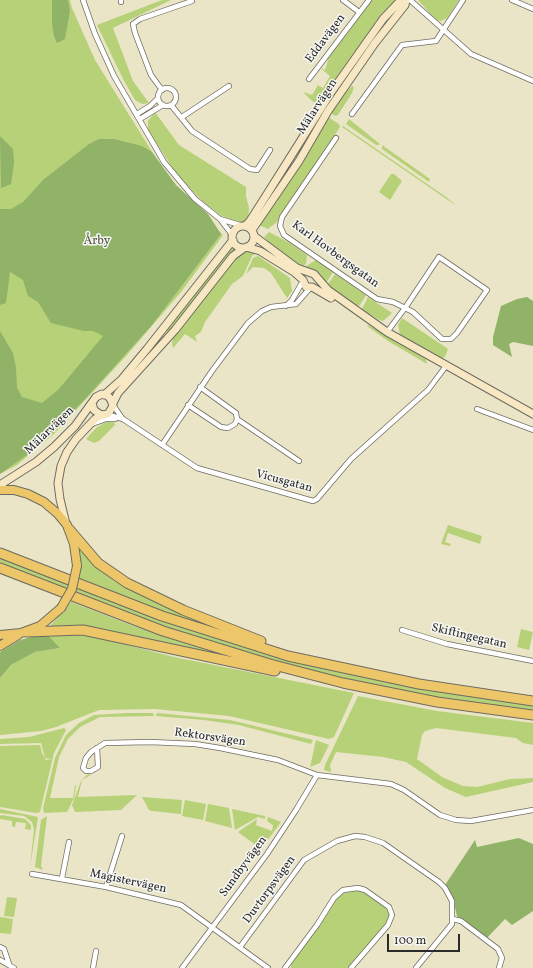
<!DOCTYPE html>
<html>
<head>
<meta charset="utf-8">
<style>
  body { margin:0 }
  #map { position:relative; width:533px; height:968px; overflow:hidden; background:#ebe5c8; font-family:Vollkorn,serif }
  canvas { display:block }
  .scale { position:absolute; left:387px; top:934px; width:73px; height:18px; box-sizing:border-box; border:2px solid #2b2b2b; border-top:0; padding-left:5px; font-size:12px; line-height:14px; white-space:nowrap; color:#2b2b2b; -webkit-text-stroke:3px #f6f6f2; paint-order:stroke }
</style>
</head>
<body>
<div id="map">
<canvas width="533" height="968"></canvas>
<div class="scale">100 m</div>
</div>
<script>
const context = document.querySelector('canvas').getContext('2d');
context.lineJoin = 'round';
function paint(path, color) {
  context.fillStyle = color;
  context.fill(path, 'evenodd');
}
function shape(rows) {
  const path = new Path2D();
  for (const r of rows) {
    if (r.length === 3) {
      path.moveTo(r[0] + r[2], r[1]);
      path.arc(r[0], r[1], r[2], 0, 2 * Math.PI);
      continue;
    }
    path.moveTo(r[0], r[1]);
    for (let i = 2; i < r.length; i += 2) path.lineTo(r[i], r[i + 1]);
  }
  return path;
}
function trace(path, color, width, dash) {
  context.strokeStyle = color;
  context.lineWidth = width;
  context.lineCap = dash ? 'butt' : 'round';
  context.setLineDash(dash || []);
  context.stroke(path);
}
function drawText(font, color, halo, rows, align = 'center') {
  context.font = font + ' Vollkorn,serif';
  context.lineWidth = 3;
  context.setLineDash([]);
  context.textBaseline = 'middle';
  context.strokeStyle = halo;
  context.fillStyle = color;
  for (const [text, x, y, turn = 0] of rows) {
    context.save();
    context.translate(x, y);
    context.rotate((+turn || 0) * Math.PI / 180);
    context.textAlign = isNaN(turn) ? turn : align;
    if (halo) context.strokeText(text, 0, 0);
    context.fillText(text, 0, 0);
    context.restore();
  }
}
const green = shape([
  [0,0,70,0,72,8,95,60,167,176,192,205,223,235,181,292,127,355,54,434,17,465,0,474],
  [162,0,171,0,113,28,133,81,149,103,142,104,135,100,123,79,97,25],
  [372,0,395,0,350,58,318,104,312,101,303,92,312,95,318,85,323,88,330,76,319,67,324,70,326,68,329,56],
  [418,0,459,0,447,18,441,21,436,20],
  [352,86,354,87,352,93,338,115,335,116,331,113,342,96],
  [155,112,179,145,246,187,246,196,249,208,248,219,245,222,238,222,222,216,201,200,176,173,148,130,148,121],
  [328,117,339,124,340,127,277,222,268,229,259,225],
  [349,119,380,144,379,145,376,145,346,124],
  [343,126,446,197,458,207,342,127],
  [382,145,430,179,429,182,382,149],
  [391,174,394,174,402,181,390,200,379,192],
  [269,232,290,243,307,255,306,264,301,267,267,245,268,241,264,237],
  [231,245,236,250,169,333,166,330],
  [244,251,257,252,252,256,243,276,232,284,205,322,201,332,195,336,197,342,185,334,173,348,172,344,173,337,232,262],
  [258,256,290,278,292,291,287,298,271,273,264,268,253,267,246,274,253,258],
  [316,260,333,272,325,285,317,272,303,268],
  [335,274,366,295,360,305,358,306,329,287,328,284],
  [368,297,392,313,383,321,379,320,362,309],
  [402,318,448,349,445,357,442,358,400,335,398,325],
  [368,325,426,359,427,364,388,341,367,326],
  [108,421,114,422,115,425,99,441,94,443,86,439,96,428],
  [448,525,482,536,480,544,448,533,445,542,451,544,450,546,441,544],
  [80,550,114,581,131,591,225,632,174,616,79,580,81,563],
  [0,558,69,585,66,591,0,565],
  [77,588,212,637,286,658,405,685,533,705,533,712,399,691,270,661,137,618,75,594],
  [71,602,136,627,236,660,78,626,49,627],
  [521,629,533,632,529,650,517,647],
  [46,633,80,633,174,657,354,693,334,737,329,739,229,716,155,709,99,710,56,727,41,731,0,735,0,678,11,665,35,652,60,648],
  [358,696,437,711,533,723,533,745,523,743,516,738,436,728,425,731,422,735,417,759,442,777,463,786,477,787,510,779,533,778,533,782,466,797,445,788,406,762,383,757,336,752,330,765,331,772,324,770,325,765],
  [128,713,153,713,154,716,100,717,80,727,68,739,59,757,50,798,73,798,75,785,76,786,74,798,67,812,44,813,43,808,55,758,66,735,79,723,94,715],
  [157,713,230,720,313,740,311,744,239,725,204,720,156,716],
  [64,728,66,730,54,753,40,812,36,813,0,807,0,746,40,745,42,753,46,760,52,759,45,758,41,743,0,744,0,739,29,737],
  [316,740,329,745,320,763,310,767],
  [88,774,91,775,82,780,78,797,137,795,121,810,75,812,72,805,81,781],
  [142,797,182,800,181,814,152,811,149,810],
  [185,800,206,804,203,820,182,816],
  [208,804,229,808,232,828,205,821],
  [0,809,38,817,30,867,34,829,32,822,24,816,0,813],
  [232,809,265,816,265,819,258,817,235,830],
  [2,815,25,819,31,825,31,830,25,829,26,823,16,822,15,827,12,826,12,821,0,819,0,816],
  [47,816,41,866,43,870,35,867,41,820],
  [268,817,281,822,261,849,238,832,257,819,256,825,272,831,273,825,267,821],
  [357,890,364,892,385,907,390,915,387,922,348,968,291,968,291,964,316,930,335,900,342,894],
  [7,897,17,898,14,917,4,916],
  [0,917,13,919,11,934,0,933]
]);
const forest = shape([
  [52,0,68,0,70,11,65,39,57,43,54,36,52,24],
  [0,136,13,149,14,163,11,184,1,188],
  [99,139,114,139,142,146,152,152,176,185,208,214,221,234,152,325,85,399,38,447,0,474,0,331,13,353,16,368,17,388,22,397,42,403,59,389,103,336,93,331,84,331,51,323,38,302,28,296,23,280,10,272,6,303,0,305,0,209,11,209,23,202,43,180,89,144],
  [527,297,533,301,533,346,513,342,509,344,512,357,493,345,493,337,501,306,517,299],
  [46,633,60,648,35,652,11,665,0,678,0,652,20,640],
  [519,838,533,844,533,911,512,925,505,919,487,938,457,916,452,895,445,885,475,840,477,847]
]);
const street = shape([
  [83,0,95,34,114,76,164,162,195,199,220,219,233,236],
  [121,0,121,2],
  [343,0,359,12],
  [410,0,471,54,533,81],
  [512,0,533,9],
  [309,79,369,0],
  [167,97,9],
  [162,90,151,75,135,33,133,24,140,19,192,1],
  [171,105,192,131,250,169,257,170,270,150],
  [137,114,150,106,158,98],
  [352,114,402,45,436,41,463,0],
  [182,117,229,86],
  [140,119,163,105],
  [336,138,282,217,280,226,284,235,377,299,393,302,413,312,442,339,451,339,457,333,487,290,439,257,405,308,387,332],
  [220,219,243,226],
  [286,306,292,300,303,281],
  [113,405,122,418],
  [188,405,221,427,228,428,235,424,237,419,236,413,200,387],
  [477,409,533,430],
  [106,414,123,419,197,468,313,501,317,499,351,459,428,390,446,366],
  [237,419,299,461],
  [92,424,106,419,115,419],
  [162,445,212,371,248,323,262,311,271,307,296,304,311,287],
  [402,630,447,644,533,661],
  [97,748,98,767,91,771,86,771,83,768,86,758,91,752,105,743,150,742,195,744,220,748,278,760,317,775,391,784,404,790,440,815,456,820,471,821,533,810],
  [32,874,106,887,181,905,268,968],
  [62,878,69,842],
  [106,887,122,836],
  [453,919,461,921,498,949,502,958,499,968],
  [0,947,4,949,9,964],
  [240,947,304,860,337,841,355,836,365,837,383,843,439,882,445,888,452,901,452,924,416,968],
  [0,960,14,968],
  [93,968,96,951],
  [182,968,267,854,296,810,317,775],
  [285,968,317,925,334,898,343,890,358,888,365,890,389,907,392,915,388,925,351,968]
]);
const secondary = shape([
  [245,226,250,221,264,199,332,91,383,19,401,0],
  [243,237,11],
  [252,230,299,161,328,111,375,43,405,5,406,0],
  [254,236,297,268,314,274,328,290,387,332,533,414],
  [246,247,260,251,294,272,303,280,306,287,312,287,331,298],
  [104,395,122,379,147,349,233,240],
  [113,403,118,393,175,330,233,256,244,248],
  [0,485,36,462,54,447,75,426,96,397,102,394,108,396,111,400,113,406,108,414,101,415,94,410,92,403],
  [66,524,60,499,58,483,61,466,67,452,76,439,95,419,102,415]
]);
const primary = shape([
  [0,490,14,490,28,494,44,502,58,514,67,525,74,544,77,566],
  [0,635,21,633,40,626,61,608],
  [0,646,18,635]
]);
const highway = shape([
  [69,529,98,563,127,583,183,610,261,641],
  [0,553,162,616,288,656,419,684,533,701],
  [0,568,163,631,270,664,343,683,437,702,533,715],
  [26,632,83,630,275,671]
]);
const primaryBridge = shape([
  [61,608,72,589,77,566]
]);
const streetNames = [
  ["Eddavägen",326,39,-53],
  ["Mälarvägen",318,107,-57],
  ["Karl Hovbergsgatan",335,255,36],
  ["Mälarvägen",50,431,-44],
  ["Vicusgatan",284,482,15],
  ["Skiftingegatan",469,637,13],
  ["Rektorsvägen",210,738,8],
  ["Sundbyvägen",244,867,-54],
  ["Magistervägen",128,882,12],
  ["Duvtorpsvägen",270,890,-54]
];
const parkNames = [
  ["Årby",97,242]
];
paint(green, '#b6d177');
paint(forest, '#90b368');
trace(street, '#6e6c62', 6);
trace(secondary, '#6e6c62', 9);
trace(primary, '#6e6c62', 10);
trace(highway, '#6e6c62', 11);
trace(street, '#fff', 4.5);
trace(secondary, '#f7e8c3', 7);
trace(primary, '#ecc669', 8);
trace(highway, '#ecc669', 9);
trace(primaryBridge, '#6e6c62', 10, []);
trace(primaryBridge, '#ecc669', 8);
drawText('12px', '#2b2b2b', '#f6f6f2', streetNames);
drawText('12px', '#4e543e', '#f6f6f2', parkNames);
</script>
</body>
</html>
